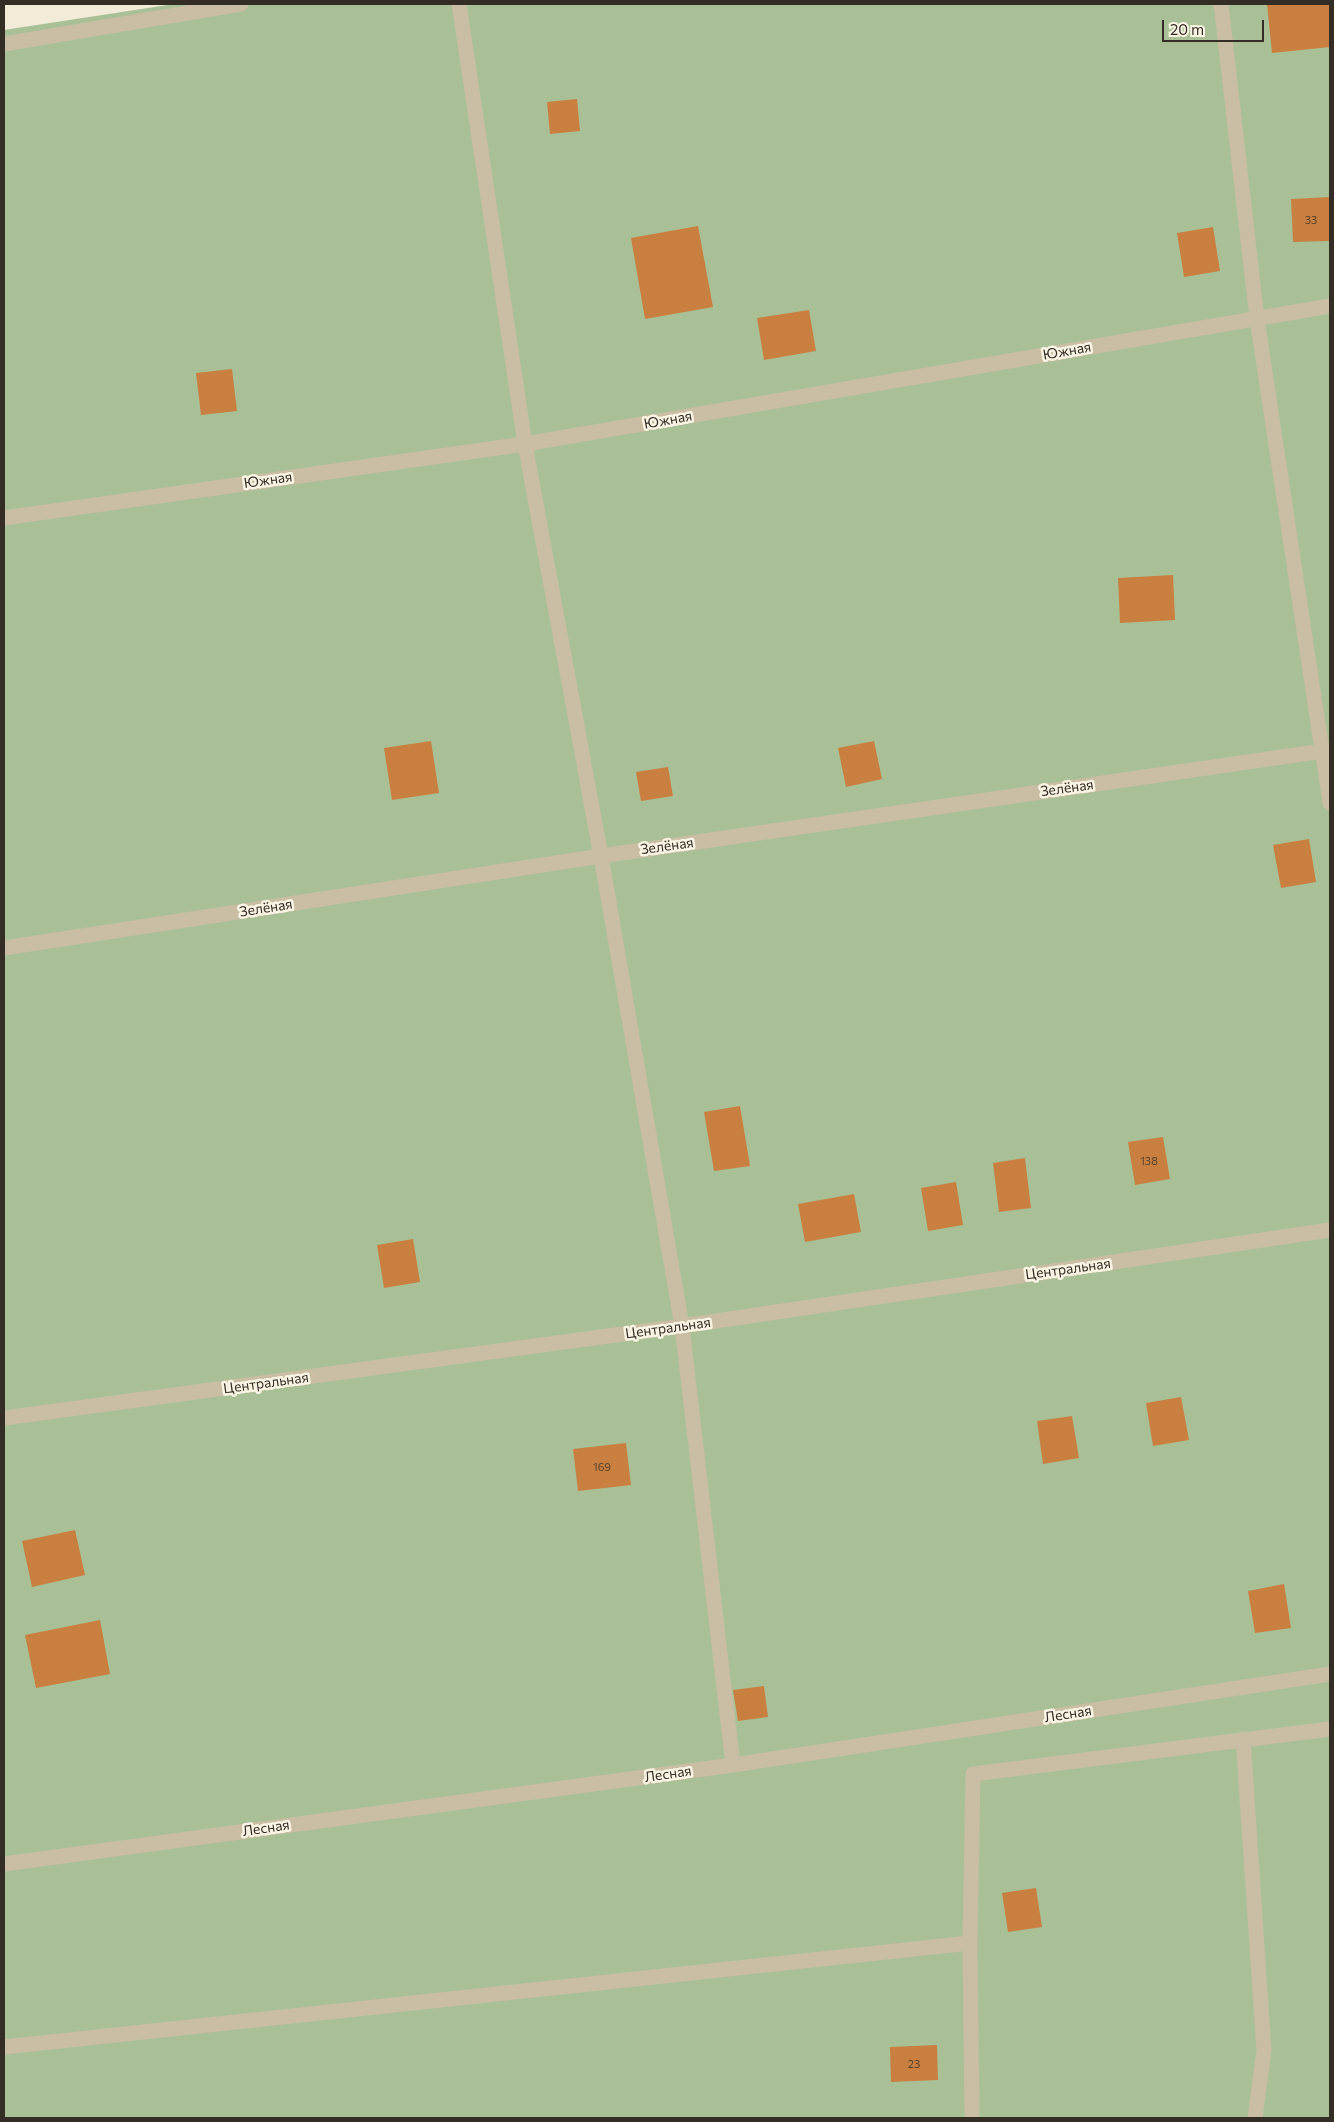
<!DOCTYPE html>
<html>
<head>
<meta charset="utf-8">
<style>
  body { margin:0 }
  #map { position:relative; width:1334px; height:2122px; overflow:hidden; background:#f1ebd7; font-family:Commissioner,sans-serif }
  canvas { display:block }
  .frame { position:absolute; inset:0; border:5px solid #342d25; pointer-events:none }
  .scale { position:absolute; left:1162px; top:20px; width:102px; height:22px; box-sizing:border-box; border:2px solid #342d25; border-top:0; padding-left:6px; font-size:15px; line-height:18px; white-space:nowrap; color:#342d25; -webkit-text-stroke:4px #f9f4e3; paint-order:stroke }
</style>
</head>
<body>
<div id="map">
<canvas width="1334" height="2122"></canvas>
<div class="frame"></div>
<div class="scale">20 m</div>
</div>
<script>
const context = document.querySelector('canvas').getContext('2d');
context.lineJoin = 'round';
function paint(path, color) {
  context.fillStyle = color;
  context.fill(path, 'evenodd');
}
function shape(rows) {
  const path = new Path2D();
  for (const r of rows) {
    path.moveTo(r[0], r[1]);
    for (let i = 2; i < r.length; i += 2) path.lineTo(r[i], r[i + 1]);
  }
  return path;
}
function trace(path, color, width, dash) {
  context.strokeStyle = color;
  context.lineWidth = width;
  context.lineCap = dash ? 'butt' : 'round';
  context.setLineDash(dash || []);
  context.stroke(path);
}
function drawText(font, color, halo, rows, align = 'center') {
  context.font = font + ' Commissioner,sans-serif';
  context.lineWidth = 5;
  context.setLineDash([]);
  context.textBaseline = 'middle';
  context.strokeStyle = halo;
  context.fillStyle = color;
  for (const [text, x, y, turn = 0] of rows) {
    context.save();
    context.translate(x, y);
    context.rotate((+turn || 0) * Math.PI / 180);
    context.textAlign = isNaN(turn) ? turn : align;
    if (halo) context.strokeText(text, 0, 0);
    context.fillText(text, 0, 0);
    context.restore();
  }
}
const green = shape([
  [174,4,1330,4,1330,2118,4,2118,4,30]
]);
const building = shape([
  [1267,4,1330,4,1330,47,1272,53],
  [577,99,580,131,550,134,547,102],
  [1330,197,1330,241,1293,242,1291,199],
  [698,226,713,307,645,319,631,238],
  [1213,227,1220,271,1184,277,1177,233],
  [809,310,816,351,764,360,757,318],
  [232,369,237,411,201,415,196,373],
  [1173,575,1175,620,1120,623,1118,578],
  [431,741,439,793,392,800,384,748],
  [874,741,882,779,846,787,838,748],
  [668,767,673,796,641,801,636,772],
  [1309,839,1316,882,1281,888,1273,845],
  [740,1106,750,1166,714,1171,704,1112],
  [1163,1137,1170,1179,1135,1185,1128,1142],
  [1025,1158,1031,1208,999,1212,993,1163],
  [956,1182,963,1225,928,1231,921,1188],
  [854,1194,861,1232,805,1242,798,1204],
  [413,1239,420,1282,384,1288,377,1245],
  [1181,1397,1189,1440,1153,1446,1146,1403],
  [1072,1416,1079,1458,1043,1464,1037,1421],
  [626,1443,631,1485,578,1491,573,1449],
  [75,1530,85,1575,32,1587,22,1541],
  [1284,1584,1291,1628,1255,1633,1248,1591],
  [100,1620,110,1674,36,1688,25,1635],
  [764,1686,768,1717,738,1721,733,1690],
  [1036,1888,1042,1927,1008,1932,1002,1893],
  [937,2045,938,2080,891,2082,890,2047]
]);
const lane = shape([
  [459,4,525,444,601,856,682,1326,733,1765],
  [1221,4,1257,319,1330,803],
  [4,44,241,4],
  [4,518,525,444,1330,306],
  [4,948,601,856,1330,750],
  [4,1418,682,1326,1330,1230],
  [1243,1739,1264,2050,1255,2118],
  [4,1864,733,1765,1330,1674],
  [4,2047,970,1943],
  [972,2118,970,1943,973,1774,1330,1729]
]);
const numberNames = [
  ["33",1311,220],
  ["138",1149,1161],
  ["169",602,1467],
  ["23",914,2064]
];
const streetNames = [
  ["Южная",1067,351,-10],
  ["Южная",668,420,-10],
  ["Южная",268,480,-8],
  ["Зелёная",1067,788,-8],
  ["Зелёная",667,846,-8],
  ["Зелёная",266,908,-9],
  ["Центральная",1068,1269,-8],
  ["Центральная",668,1328,-8],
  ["Центральная",266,1383,-8],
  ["Лесная",1068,1714,-9],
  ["Лесная",668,1774,-8],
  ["Лесная",266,1828,-8]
];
paint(green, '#a9c097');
paint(building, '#c87f3f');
trace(lane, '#c9bda3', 15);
drawText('11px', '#59422c', null, numberNames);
drawText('14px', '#342d25', '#f9f4e3', streetNames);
</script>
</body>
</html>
